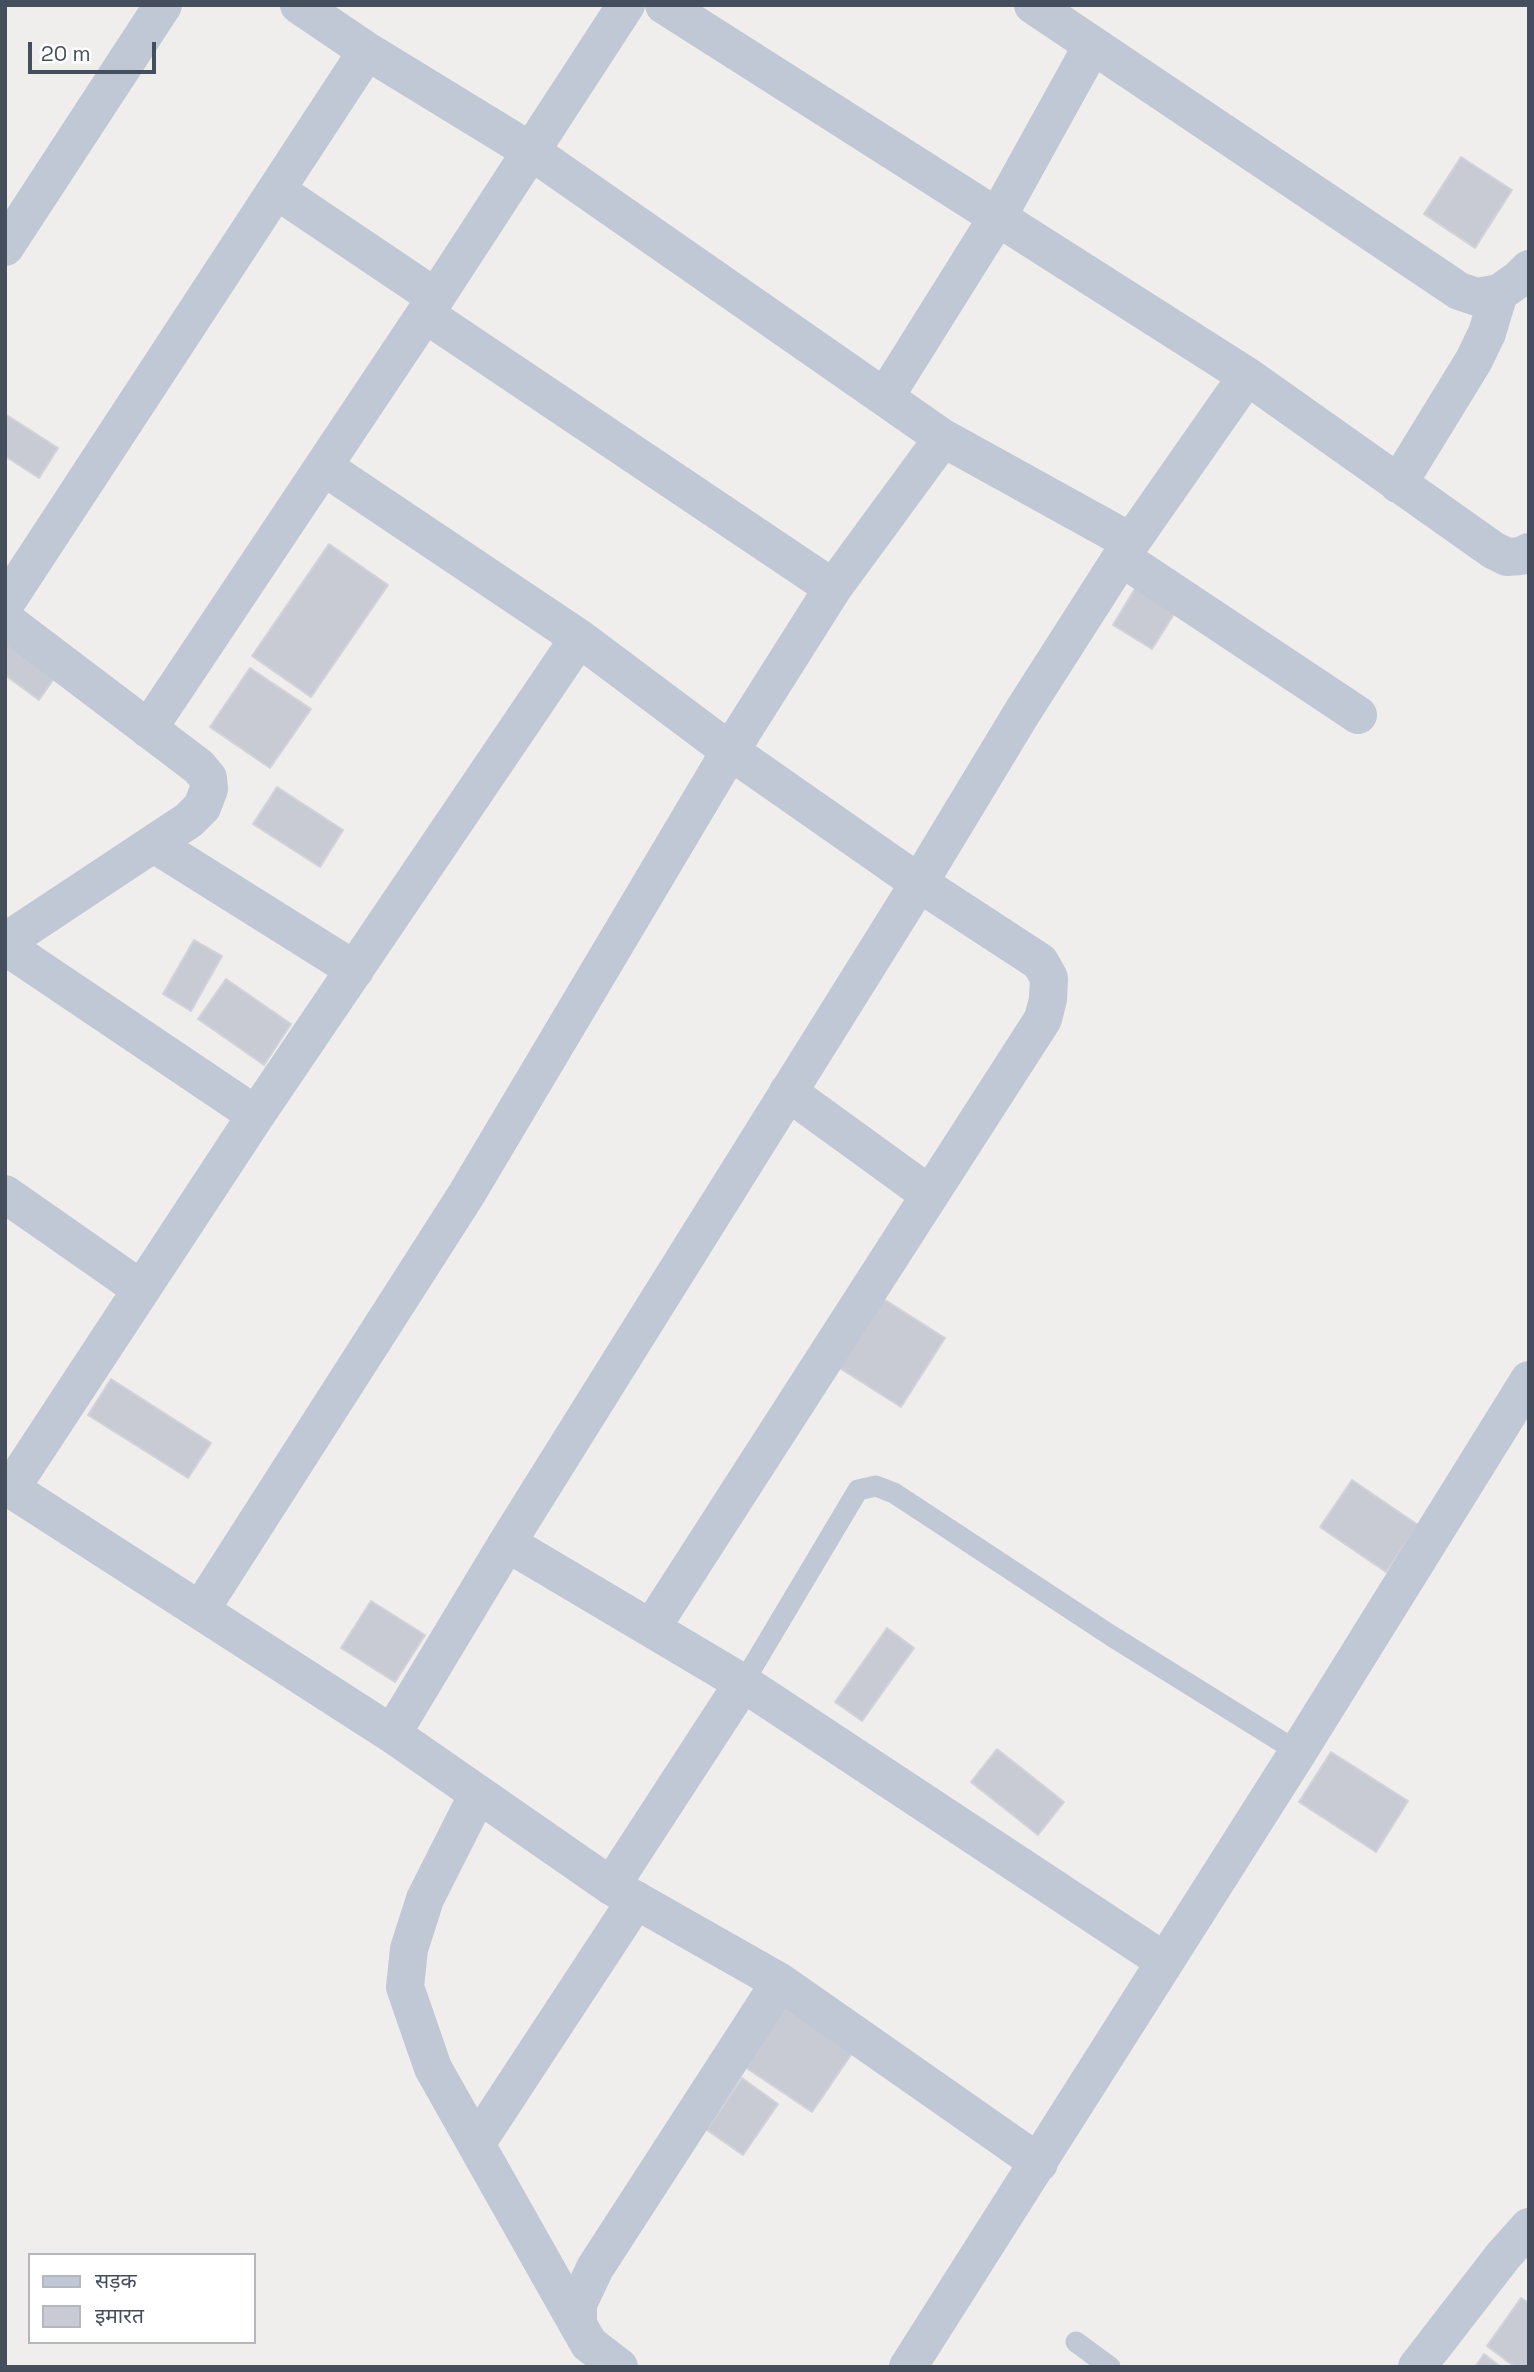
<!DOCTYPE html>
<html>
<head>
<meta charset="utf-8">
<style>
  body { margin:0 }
  #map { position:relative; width:1534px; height:2372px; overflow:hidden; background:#f0eded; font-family:"Space Grotesk","Noto Sans Devanagari",sans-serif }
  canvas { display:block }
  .frame { position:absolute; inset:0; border:7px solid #444e5d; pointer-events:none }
  .legend { position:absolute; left:28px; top:2253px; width:228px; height:91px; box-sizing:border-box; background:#fff; border:2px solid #b4b8be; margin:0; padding:9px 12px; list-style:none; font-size:21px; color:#444e5d }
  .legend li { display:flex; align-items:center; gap:14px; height:35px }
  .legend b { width:35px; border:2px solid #b4b8be }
  .scale { position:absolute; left:28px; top:42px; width:128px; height:32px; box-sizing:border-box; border:4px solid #444e5d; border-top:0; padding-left:9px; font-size:21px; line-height:24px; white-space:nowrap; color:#444e5d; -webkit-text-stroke:5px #fff; paint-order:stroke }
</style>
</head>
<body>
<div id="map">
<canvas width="1534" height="2372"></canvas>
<div class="frame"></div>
<ul class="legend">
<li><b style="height:9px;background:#bfc8d4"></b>सड़क</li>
<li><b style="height:19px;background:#c9cbd4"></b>इमारत</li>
</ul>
<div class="scale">20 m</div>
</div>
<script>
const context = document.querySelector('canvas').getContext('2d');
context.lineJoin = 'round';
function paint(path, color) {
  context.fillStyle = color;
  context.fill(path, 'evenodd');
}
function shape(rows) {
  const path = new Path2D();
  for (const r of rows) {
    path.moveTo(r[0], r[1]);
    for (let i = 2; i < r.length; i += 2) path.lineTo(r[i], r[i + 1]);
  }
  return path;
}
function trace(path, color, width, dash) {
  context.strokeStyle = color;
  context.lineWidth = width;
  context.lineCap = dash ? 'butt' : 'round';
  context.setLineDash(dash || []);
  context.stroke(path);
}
const building = shape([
  [1461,157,1512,190,1475,248,1424,214,1461,157],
  [5,414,58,448,39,478,5,456,5,414],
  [329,544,388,585,311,697,252,656,329,544],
  [1136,587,1176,611,1152,649,1113,625,1136,587],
  [5,625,63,666,39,700,5,675,5,625],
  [250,668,311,709,270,768,210,727,250,668],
  [277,787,343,830,320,867,253,824,277,787],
  [194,940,222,956,191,1011,163,994,194,940],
  [226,979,291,1024,264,1065,198,1019,226,979],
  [882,1298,945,1338,901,1407,838,1367,882,1298],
  [111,1379,211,1443,188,1478,88,1415,111,1379],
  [1352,1480,1418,1525,1386,1572,1320,1527,1352,1480],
  [371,1601,425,1635,395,1682,341,1648,371,1601],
  [887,1628,914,1648,862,1721,835,1702,887,1628],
  [997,1749,1064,1802,1038,1835,971,1782,997,1749],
  [1331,1752,1408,1801,1376,1852,1299,1802,1331,1752],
  [790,2000,857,2046,812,2112,745,2067,790,2000],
  [742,2078,778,2104,743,2155,707,2130,742,2078],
  [1521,2298,1529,2303,1529,2367,1515,2367,1487,2346,1521,2298],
  [1484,2354,1501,2367,1475,2367,1484,2354]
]);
const service = shape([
  [743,1683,858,1490,876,1486,894,1493,1110,1635,1298,1752],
  [1076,2342,1110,2367]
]);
const minor = shape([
  [664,5,1247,376,1493,550,1507,557,1521,556,1529,552],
  [1033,5,1459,291,1477,297,1499,293,1519,279,1529,269],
  [276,190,435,297],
  [5,247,163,5],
  [425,314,833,588],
  [885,397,997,218,1092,46],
  [943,438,1131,542],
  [324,467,579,638,730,751,919,883,1040,962,1049,978,1048,999,1043,1019,652,1627],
  [1398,484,1474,360,1487,333,1499,293],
  [1122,558,1358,715],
  [5,604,367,51],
  [5,620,199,767,208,778,209,789,202,807,189,820,5,942],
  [148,729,425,314,626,5],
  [154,844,355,970],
  [5,946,256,1115],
  [788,1092,930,1195],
  [5,1194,141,1289],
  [5,1485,392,1734,611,1886,780,1982,595,2268,578,2304,578,2325,589,2344,619,2367],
  [11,1488,256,1115,579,638],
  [507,1543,743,1683,1164,1961],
  [201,1609,466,1195,730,751,833,588,943,438,532,152,367,51,299,5],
  [392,1734,507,1543,919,883,1023,711,1131,542,1247,376],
  [478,1794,425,1899,409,1949,405,1987,433,2068,578,2325],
  [611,1886,743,1683],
  [780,1982,1039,2163],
  [476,2144,636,1900],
  [908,2367,1298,1752,1529,1380],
  [1417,2367,1503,2256,1529,2227]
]);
paint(building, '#c9cbd4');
trace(building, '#d1d2da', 2);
trace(service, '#bfc8d4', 21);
trace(minor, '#bfc8d4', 38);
</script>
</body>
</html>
